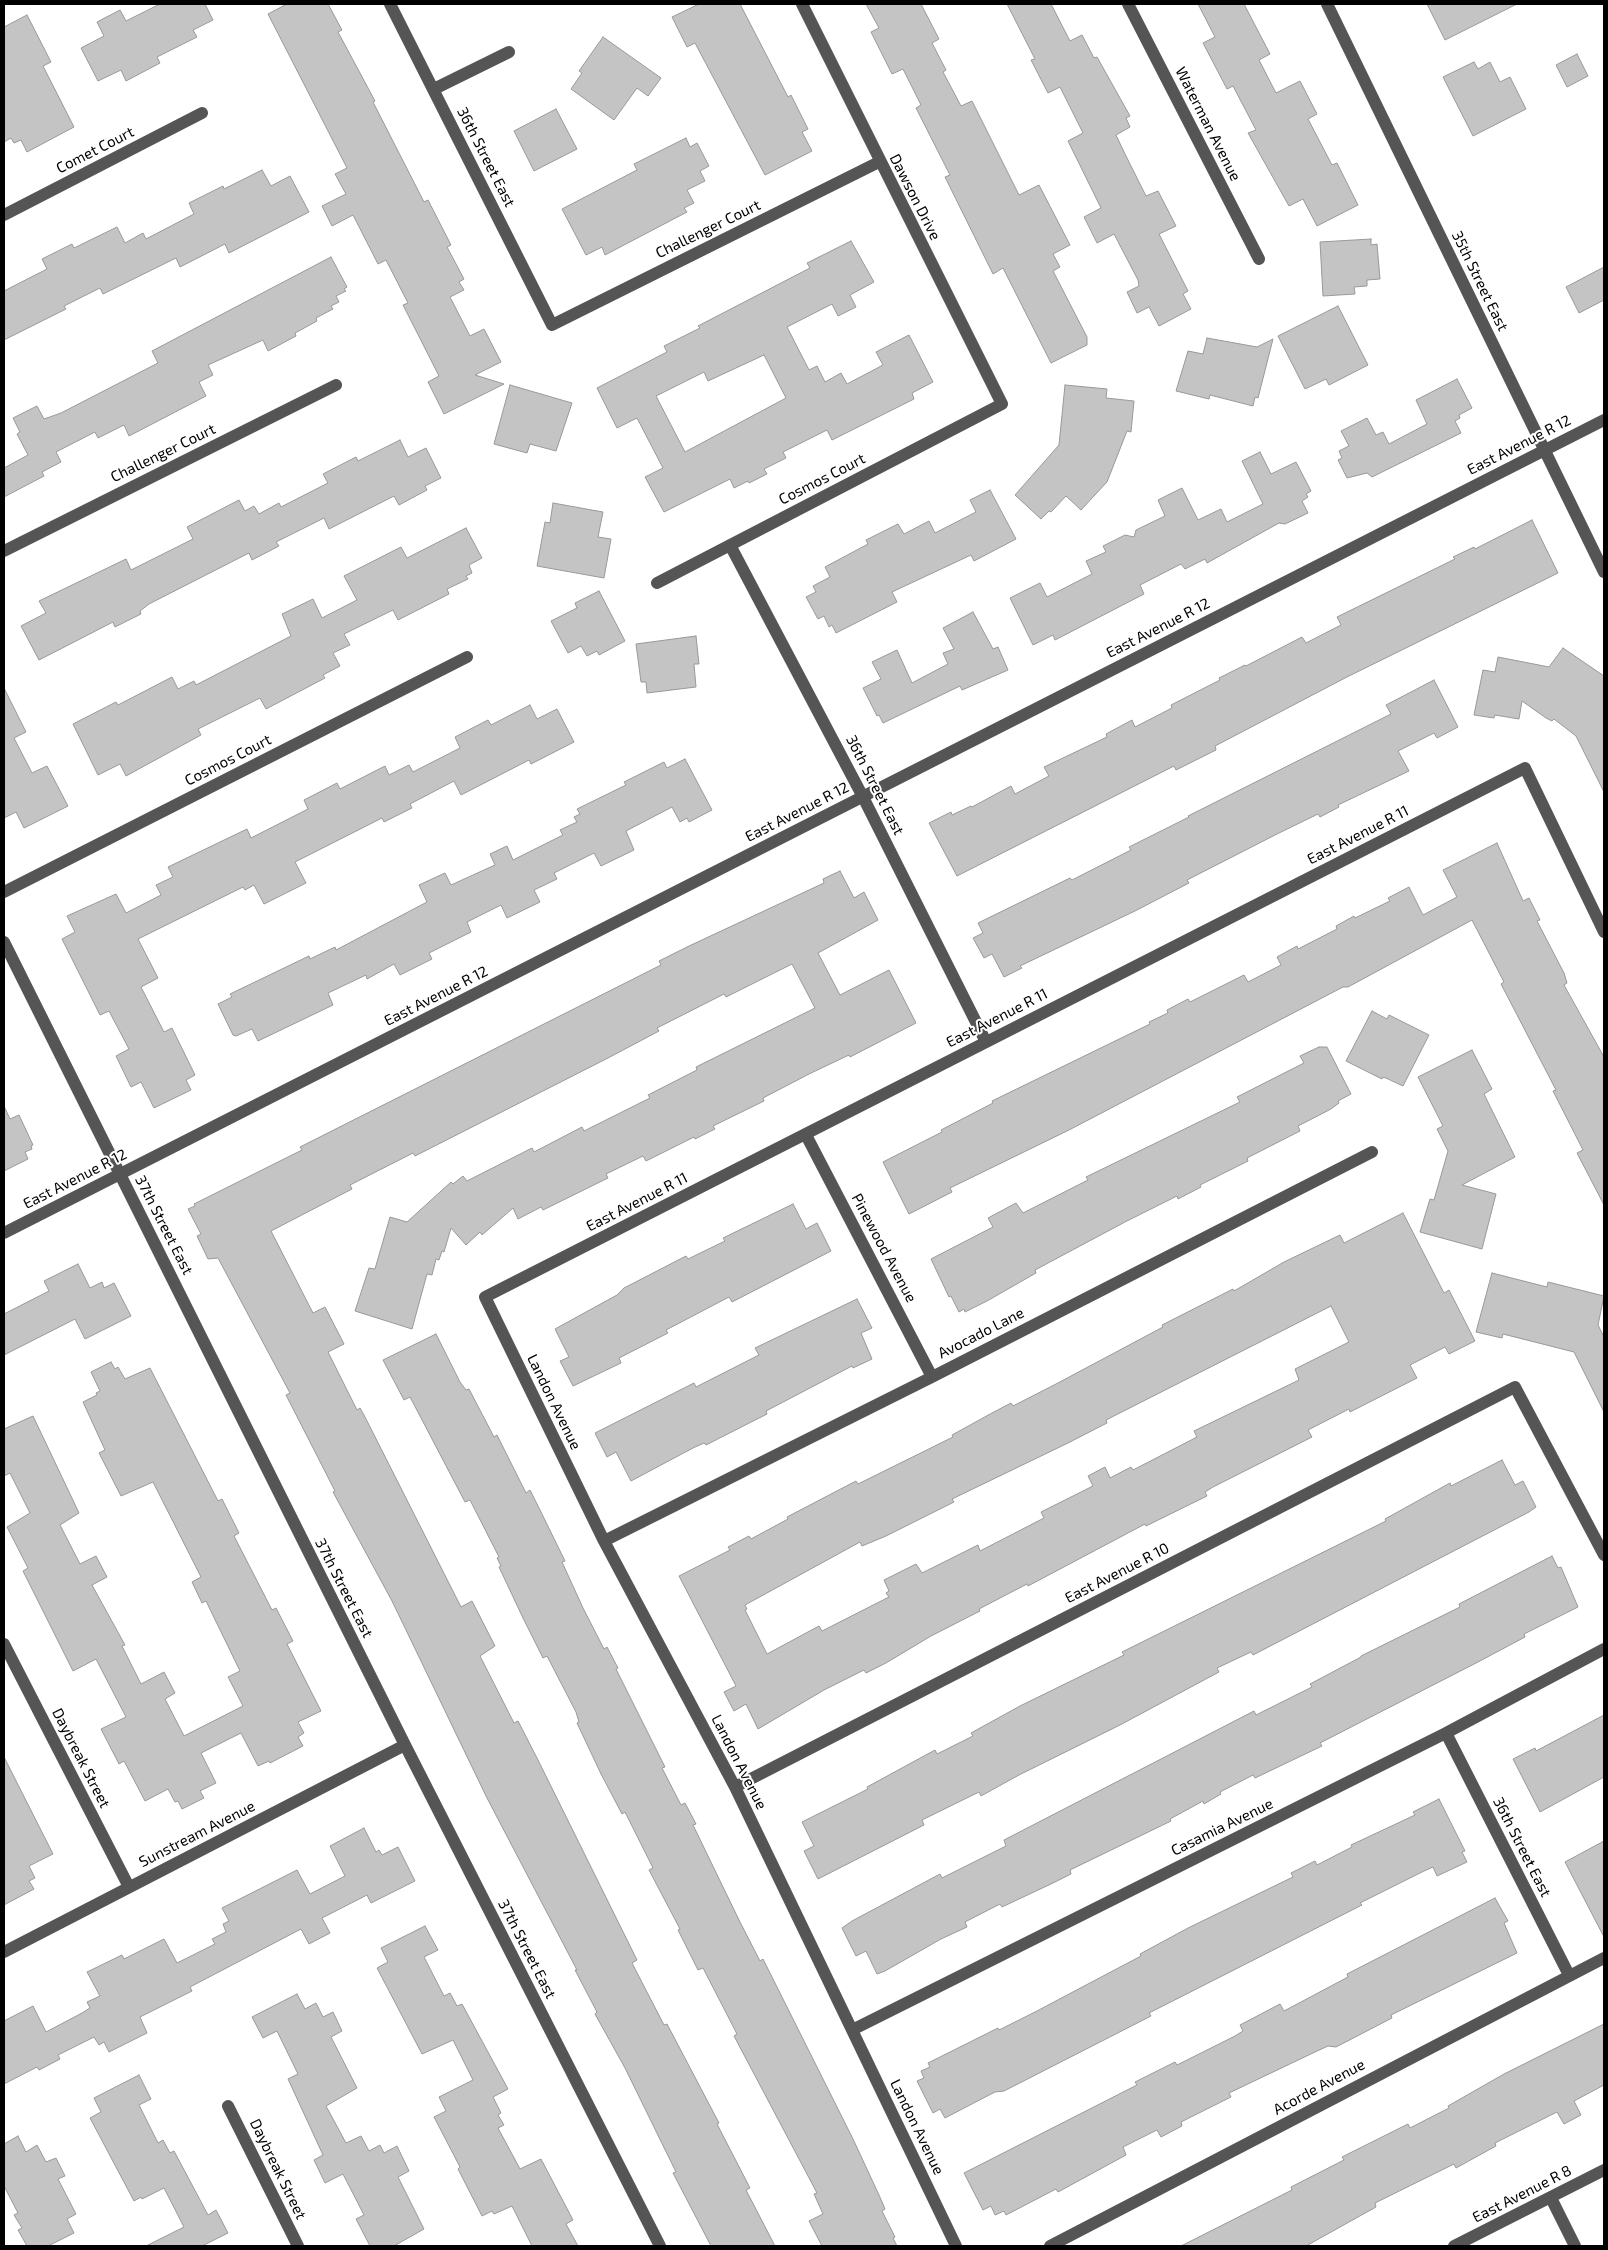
<!DOCTYPE html>
<html>
<head>
<meta charset="utf-8">
<style>
  body { margin:0 }
  #map { position:relative; width:1608px; height:2250px; overflow:hidden; background:#fff; font-family:"Exo 2",sans-serif }
  canvas { display:block }
  .frame { position:absolute; inset:0; border:5px solid #000; pointer-events:none }
</style>
</head>
<body>
<div id="map">
<canvas width="1608" height="2250"></canvas>
<div class="frame"></div>
</div>
<script>
const context = document.querySelector('canvas').getContext('2d');
context.lineJoin = 'round';
function paint(path, color) {
  context.fillStyle = color;
  context.fill(path, 'evenodd');
}
function shape(rows) {
  const path = new Path2D();
  for (const r of rows) {
    path.moveTo(r[0], r[1]);
    for (let i = 2; i < r.length; i += 2) path.lineTo(r[i], r[i + 1]);
  }
  return path;
}
function trace(path, color, width, dash) {
  context.strokeStyle = color;
  context.lineWidth = width;
  context.lineCap = dash ? 'butt' : 'round';
  context.setLineDash(dash || []);
  context.stroke(path);
}
function drawText(font, color, halo, rows, align = 'center') {
  context.font = font + ' "Exo 2",sans-serif';
  context.lineWidth = 4;
  context.setLineDash([]);
  context.textBaseline = 'middle';
  context.strokeStyle = halo;
  context.fillStyle = color;
  for (const [text, x, y, turn = 0] of rows) {
    context.save();
    context.translate(x, y);
    context.rotate((+turn || 0) * Math.PI / 180);
    context.textAlign = isNaN(turn) ? turn : align;
    if (halo) context.strokeText(text, 0, 0);
    context.fillText(text, 0, 0);
    context.restore();
  }
}
const building = shape([
  [160,4,205,4,213,20,193,30,197,37,157,57,160,63,126,81,121,70,98,81,81,48,104,36,97,22,120,10,126,21,160,4],
  [287,4,328,4,342,30,338,32,375,101,373,102,424,202,428,200,451,245,447,247,464,279,459,282,464,290,450,297,470,336,484,329,501,362,475,375,504,384,444,414,428,382,439,376,403,305,408,303,386,260,378,264,353,215,332,226,322,206,346,194,335,174,347,168,268,14,287,4],
  [699,4,740,4,788,97,791,95,808,129,802,132,812,151,765,175,695,43,687,47,672,17,699,4],
  [866,4,921,4,939,39,932,43,946,70,943,72,961,106,972,101,1019,195,1039,185,1070,245,1053,254,1060,267,1053,271,1087,337,1087,345,1051,363,1003,268,993,274,945,177,950,175,916,108,921,105,903,69,892,74,871,32,879,28,866,4],
  [1007,4,1051,4,1070,41,1082,35,1094,58,1097,57,1130,116,1126,118,1130,127,1116,135,1125,154,1146,196,1158,191,1176,226,1159,234,1188,291,1183,294,1191,309,1159,326,1149,307,1137,313,1127,292,1139,286,1138,280,1114,234,1097,243,1084,217,1101,208,1068,141,1083,133,1060,87,1048,93,1031,60,1035,59,1007,4],
  [1198,4,1244,4,1270,54,1259,60,1276,93,1300,81,1317,114,1308,119,1332,165,1337,163,1358,205,1317,226,1303,199,1289,206,1248,133,1256,130,1233,86,1227,89,1203,43,1215,37,1198,4],
  [1427,4,1517,4,1445,40,1427,4],
  [27,15,51,62,43,66,74,127,27,152,21,140,14,143,11,138,4,142,4,27,27,15],
  [603,37,661,78,648,96,637,88,614,120,571,89,582,73,579,71,603,37],
  [1577,54,1588,76,1567,87,1556,65,1577,54],
  [1474,62,1478,69,1490,62,1500,82,1510,77,1526,109,1473,136,1443,77,1474,62],
  [556,109,577,149,534,171,514,131,556,109],
  [686,138,690,147,697,143,709,166,700,171,705,181,687,190,694,203,684,208,687,212,605,255,602,247,586,255,562,209,637,170,634,164,686,138],
  [262,170,271,186,290,176,309,212,229,253,225,244,180,267,176,258,103,294,100,288,64,306,66,309,4,340,4,291,47,269,42,259,72,244,74,248,117,227,125,243,143,233,146,239,194,214,189,203,223,186,224,189,262,170],
  [1371,239,1371,245,1377,244,1380,279,1367,280,1367,286,1354,287,1355,294,1323,296,1320,242,1371,239],
  [851,241,874,282,850,295,856,307,838,316,832,304,787,327,809,370,817,366,825,382,841,373,847,384,883,365,876,352,909,335,933,382,912,393,914,399,832,440,827,430,783,452,786,458,764,469,767,474,749,483,748,481,734,488,730,479,664,512,645,477,663,468,637,418,617,428,597,388,667,352,664,346,700,328,698,326,810,268,807,263,851,241],
  [764,355,786,398,685,452,656,396,704,372,708,381,764,355],
  [331,257,347,287,344,289,346,291,336,296,339,302,331,306,333,309,316,318,317,321,295,333,296,336,268,351,263,340,208,365,213,375,199,382,206,396,129,436,124,425,98,438,95,432,56,452,61,462,42,472,44,476,4,497,4,468,28,455,17,434,20,432,13,418,37,406,44,419,61,413,158,363,152,351,331,257],
  [1604,267,1604,300,1579,313,1566,287,1604,267],
  [1338,306,1368,365,1329,385,1326,379,1305,389,1278,336,1338,306],
  [1207,338,1257,347,1273,339,1258,398,1255,397,1253,406,1210,395,1209,399,1176,391,1188,351,1203,354,1207,338],
  [1457,379,1472,408,1459,415,1460,418,1455,421,1461,433,1372,477,1367,473,1347,478,1338,460,1342,458,1339,451,1349,446,1341,431,1367,418,1376,435,1383,432,1389,444,1427,424,1416,400,1457,379],
  [510,385,572,403,556,451,530,444,527,453,494,444,510,385],
  [1065,385,1107,389,1106,398,1134,401,1131,432,1127,431,1107,482,1081,510,1066,496,1051,512,1049,511,1041,519,1015,495,1059,445,1065,385],
  [400,440,408,457,426,448,441,478,425,486,427,490,399,505,394,496,329,529,324,518,276,542,279,546,252,560,249,553,149,604,140,611,141,614,115,627,113,622,39,660,21,626,46,613,39,601,126,559,131,570,193,539,187,527,239,500,245,511,254,506,259,514,279,503,281,507,328,483,323,474,356,457,358,461,400,440],
  [1260,452,1271,474,1296,462,1311,491,1306,494,1308,497,1302,501,1308,513,1285,524,1279,523,1207,563,1205,559,1185,569,1181,564,1140,585,1144,594,1055,640,1053,635,1033,645,1010,598,1040,583,1047,597,1092,574,1086,561,1106,552,1103,546,1125,535,1134,537,1136,530,1165,516,1158,500,1182,488,1198,520,1221,509,1227,522,1263,504,1242,461,1260,452],
  [990,490,1016,539,974,561,971,555,892,592,897,602,836,633,832,625,829,627,824,616,818,619,806,597,816,592,813,586,830,577,825,567,868,544,866,540,898,524,904,534,929,521,935,533,976,512,970,500,990,490],
  [553,503,603,512,598,537,611,539,604,578,537,566,545,522,550,523,553,503],
  [1532,520,1558,573,1345,678,1215,746,1216,750,1176,770,1174,766,957,876,929,823,951,812,952,815,971,806,972,807,1011,786,1015,794,1049,776,1044,767,1107,737,1106,734,1132,720,1135,727,1172,708,1171,705,1220,680,1219,678,1245,665,1246,666,1302,637,1306,643,1341,625,1337,617,1455,559,1453,557,1474,547,1475,549,1532,520],
  [466,528,482,558,469,565,472,573,466,576,468,579,447,589,449,594,398,620,393,610,344,634,350,645,333,653,340,666,323,675,325,678,266,709,260,698,198,729,201,735,126,776,120,764,98,775,73,724,116,702,118,705,172,677,178,689,194,681,196,685,291,636,282,614,313,599,322,618,357,600,344,576,401,547,407,558,466,528],
  [599,591,625,641,599,655,597,651,587,656,581,646,568,653,551,621,577,608,575,603,599,591],
  [973,612,993,649,998,647,1008,670,962,690,960,686,883,723,879,715,877,716,863,688,881,679,872,662,897,650,912,683,948,664,943,653,954,649,943,628,973,612],
  [696,636,699,664,694,664,696,687,647,693,646,682,641,682,636,644,696,636],
  [1563,648,1604,676,1604,792,1576,736,1554,719,1552,721,1546,718,1522,701,1519,719,1495,715,1494,718,1474,715,1483,670,1495,672,1498,657,1549,667,1563,648],
  [1434,680,1458,727,1437,738,1434,733,1398,751,1409,771,1338,805,1339,807,1320,817,1318,814,1277,834,1187,880,1189,883,1135,911,1020,966,1022,968,1004,977,992,954,984,958,973,938,983,933,978,923,1070,878,1072,880,1131,850,1129,847,1189,817,1188,816,1391,714,1386,705,1434,680],
  [4,688,26,732,14,738,32,773,47,766,68,806,24,828,16,812,4,818,4,688],
  [530,705,537,719,557,709,574,742,531,764,529,760,461,795,454,781,410,804,412,808,384,822,382,818,295,862,306,883,264,904,254,885,245,890,243,887,138,939,158,978,141,987,164,1032,172,1028,195,1075,186,1080,191,1090,154,1108,141,1082,131,1087,116,1056,129,1049,109,1011,100,1015,62,939,75,932,67,916,116,894,126,913,161,895,156,885,173,877,168,867,247,829,251,838,308,809,304,800,337,783,340,789,385,766,389,775,409,765,413,772,460,748,455,737,488,720,491,725,530,705],
  [685,759,712,810,689,822,687,818,680,822,672,807,626,831,634,850,601,866,594,853,554,873,557,879,534,890,540,902,507,918,501,905,467,922,471,932,429,953,432,959,400,975,394,964,367,979,366,975,328,993,333,1005,258,1041,252,1029,236,1036,233,1035,218,1004,232,997,230,994,309,956,310,959,335,947,336,950,427,902,419,885,445,873,451,885,495,865,490,854,507,846,513,860,563,835,560,830,577,822,574,817,580,814,577,809,626,785,624,782,664,762,667,768,685,759],
  [1497,843,1523,901,1529,898,1540,920,1537,921,1564,973,1567,983,1564,985,1604,1057,1604,1205,1577,1153,1583,1150,1553,1091,1556,1090,1501,984,1504,982,1472,920,1348,987,1343,987,1069,1130,950,1188,952,1192,909,1214,883,1162,942,1132,941,1130,993,1103,992,1101,1150,1024,1149,1022,1168,1013,1167,1010,1188,999,1190,1002,1244,975,1248,982,1281,965,1277,957,1297,946,1298,949,1337,929,1336,926,1354,916,1355,918,1390,901,1388,898,1409,887,1423,915,1457,897,1443,870,1497,843],
  [840,871,854,898,864,892,878,920,818,953,840,995,889,970,916,1023,850,1057,849,1055,809,1074,763,1098,764,1101,713,1126,715,1129,695,1139,694,1137,646,1161,643,1156,606,1174,608,1178,543,1210,541,1207,518,1219,513,1208,482,1235,480,1232,466,1245,451,1228,444,1252,442,1251,439,1260,436,1259,432,1275,427,1274,412,1329,355,1311,369,1268,375,1269,390,1217,407,1222,451,1182,453,1184,463,1176,467,1181,532,1148,534,1152,582,1127,584,1131,650,1098,648,1095,697,1070,696,1067,815,1008,792,964,726,997,724,994,657,1028,659,1031,608,1058,415,1156,413,1153,350,1185,352,1189,271,1231,313,1313,325,1307,344,1344,328,1352,357,1410,360,1408,364,1415,461,1607,472,1601,495,1646,480,1656,514,1723,518,1721,538,1760,637,1960,632,1963,664,2025,667,2024,719,2123,717,2124,750,2188,746,2190,775,2246,711,2246,673,2173,676,2172,625,2068,595,2014,597,2012,575,1970,577,1970,487,1798,392,1601,333,1492,335,1491,286,1395,290,1393,218,1258,208,1259,197,1236,201,1234,188,1209,195,1206,194,1204,302,1150,300,1147,661,965,659,961,689,946,824,883,823,879,840,871],
  [1372,1011,1387,1019,1389,1015,1429,1035,1403,1086,1388,1079,1383,1077,1382,1079,1346,1061,1372,1011],
  [1319,1047,1327,1047,1351,1094,1338,1101,1339,1103,1331,1109,1298,1126,1300,1131,1247,1158,1248,1161,1200,1185,1201,1187,1178,1199,1177,1196,1125,1222,1035,1270,1036,1273,987,1301,965,1312,964,1309,959,1312,951,1296,949,1297,931,1259,993,1227,988,1218,1016,1203,1023,1213,1088,1180,1086,1177,1240,1102,1237,1097,1304,1063,1300,1056,1319,1047],
  [1472,1050,1492,1089,1484,1094,1515,1157,1462,1185,1496,1194,1482,1249,1420,1232,1430,1199,1434,1200,1448,1151,1437,1129,1443,1126,1418,1077,1472,1050],
  [4,1106,10,1119,19,1115,33,1145,31,1146,32,1149,25,1152,28,1159,4,1171,4,1106],
  [793,1204,806,1229,817,1223,831,1251,732,1302,729,1297,666,1330,668,1333,619,1358,621,1363,573,1386,560,1361,569,1357,555,1329,617,1295,624,1288,686,1256,688,1259,725,1241,723,1238,793,1204],
  [1403,1213,1444,1293,1449,1290,1475,1341,1449,1354,1445,1347,1410,1365,1417,1378,1350,1412,1349,1409,1308,1430,1312,1437,1213,1487,1205,1492,1207,1496,1146,1526,1145,1524,1028,1586,1027,1584,979,1609,980,1611,931,1636,886,1663,866,1673,864,1670,824,1690,758,1729,746,1704,734,1711,724,1692,736,1686,679,1576,730,1550,728,1547,749,1536,751,1539,788,1519,787,1517,856,1481,858,1484,953,1437,952,1435,992,1413,1011,1403,1013,1406,1056,1384,1163,1327,1162,1325,1233,1289,1234,1291,1284,1262,1340,1235,1344,1243,1403,1213],
  [1331,1306,1349,1342,1295,1369,1299,1380,1194,1431,1197,1437,1133,1470,1131,1467,1110,1478,1105,1467,1088,1476,1093,1486,1041,1512,1044,1518,980,1551,978,1545,922,1573,916,1564,884,1580,889,1591,886,1593,889,1597,822,1631,819,1626,767,1654,745,1610,747,1609,745,1605,860,1542,862,1546,886,1536,954,1502,952,1499,1068,1443,1107,1423,1106,1420,1331,1306],
  [78,1264,90,1288,102,1282,104,1288,114,1283,131,1316,85,1339,75,1319,4,1355,4,1314,49,1291,44,1281,78,1264],
  [1492,1273,1547,1287,1548,1282,1604,1296,1598,1325,1604,1337,1604,1412,1574,1352,1503,1334,1502,1338,1476,1332,1492,1273],
  [857,1299,872,1328,861,1333,872,1359,853,1368,852,1366,766,1411,767,1414,706,1445,704,1443,693,1448,631,1481,616,1452,607,1457,595,1433,694,1383,696,1387,759,1355,755,1348,857,1299],
  [436,1334,460,1382,466,1390,469,1389,494,1437,497,1435,526,1493,530,1490,540,1510,565,1561,562,1562,583,1608,604,1649,607,1647,618,1668,616,1669,665,1767,662,1768,681,1805,685,1803,696,1824,693,1825,739,1920,760,1961,763,1959,853,2139,879,2195,885,2209,882,2211,895,2237,893,2238,897,2246,822,2246,809,2221,823,2214,814,2194,817,2193,734,2036,737,2034,703,1968,698,1970,678,1930,680,1929,649,1870,653,1868,625,1812,622,1814,601,1774,577,1723,579,1722,576,1712,547,1656,543,1658,523,1618,499,1567,501,1566,497,1558,499,1557,470,1500,465,1502,410,1397,404,1400,383,1360,436,1334],
  [111,1362,115,1369,118,1367,125,1379,150,1368,218,1501,222,1499,239,1533,234,1536,272,1610,276,1608,293,1641,287,1644,321,1711,298,1722,304,1733,298,1737,303,1746,270,1763,269,1761,258,1766,241,1733,201,1753,216,1783,200,1791,204,1798,182,1809,178,1801,175,1802,168,1789,145,1801,124,1761,119,1764,101,1729,126,1717,96,1659,73,1671,23,1571,28,1568,7,1527,30,1513,10,1473,4,1476,4,1429,33,1416,79,1513,60,1525,80,1564,96,1556,107,1577,92,1585,125,1645,122,1646,141,1684,164,1672,175,1693,165,1699,184,1736,243,1706,228,1677,240,1671,206,1601,202,1603,192,1582,201,1577,153,1482,121,1496,99,1453,105,1450,83,1402,97,1395,96,1393,100,1391,91,1372,111,1362],
  [1502,1460,1515,1485,1523,1481,1536,1507,1529,1512,1253,1655,1251,1652,1217,1668,1219,1672,1120,1725,1019,1775,981,1796,979,1792,922,1820,924,1825,818,1879,804,1851,814,1846,802,1822,868,1789,867,1787,935,1750,937,1754,973,1736,971,1733,1020,1706,1124,1655,1122,1652,1386,1521,1385,1519,1450,1483,1451,1486,1502,1460],
  [1552,1556,1558,1568,1561,1567,1578,1607,1524,1634,1525,1637,1478,1662,1320,1743,1322,1746,1255,1778,1253,1775,1220,1792,1221,1794,1204,1804,1203,1801,1170,1819,1171,1821,1070,1870,1071,1874,1053,1883,1002,1907,1000,1904,965,1922,967,1927,941,1939,885,1971,877,1974,866,1951,856,1956,842,1928,852,1921,940,1874,942,1878,1006,1846,1004,1840,1254,1711,1256,1715,1312,1687,1310,1684,1361,1657,1361,1656,1460,1607,1459,1604,1552,1556],
  [1604,1715,1604,1777,1540,1812,1513,1759,1535,1748,1536,1751,1604,1715],
  [4,1757,53,1854,29,1866,35,1878,29,1881,34,1889,4,1905,4,1757],
  [1439,1799,1465,1851,1462,1852,1467,1862,1437,1876,1433,1867,1424,1871,1360,1903,1362,1905,1149,2013,1151,2016,1004,2091,995,2092,945,2118,940,2109,933,2113,917,2081,924,2078,921,2071,930,2067,928,2063,998,2028,999,2030,1035,2012,1141,1956,1140,1954,1188,1928,1293,1877,1291,1873,1315,1861,1317,1865,1352,1847,1351,1845,1415,1815,1413,1812,1439,1799],
  [364,1828,376,1852,379,1850,382,1855,398,1847,415,1881,371,1903,367,1895,322,1918,330,1933,309,1944,301,1929,190,1987,192,1991,140,2017,147,2033,109,2052,104,2042,99,2045,94,2037,58,2055,60,2059,39,2070,37,2067,4,2084,4,2021,33,2006,46,2032,82,2013,90,2008,87,2002,100,1996,87,1972,122,1955,124,1959,164,1939,177,1963,215,1944,212,1939,226,1932,223,1924,229,1921,222,1908,297,1870,310,1894,345,1876,330,1846,364,1828],
  [1604,1841,1604,1937,1565,1862,1604,1841],
  [1495,1898,1508,1921,1504,1923,1517,1953,1391,2015,1392,2018,1336,2047,1328,2046,1315,2052,1229,2093,1231,2097,1181,2122,1182,2126,1161,2137,1157,2130,1123,2147,1126,2155,1058,2192,1056,2189,1006,2215,1004,2211,995,2215,991,2206,983,2210,964,2173,1137,2085,1135,2082,1175,2062,1177,2065,1235,2036,1243,2031,1240,2025,1280,2004,1284,2011,1348,1977,1347,1974,1495,1898],
  [425,1926,438,1950,424,1957,444,1996,450,1993,457,2006,462,2004,508,2089,493,2097,501,2113,498,2115,504,2125,498,2128,520,2169,541,2159,573,2220,566,2224,578,2246,532,2246,512,2206,494,2214,492,2211,482,2216,458,2169,460,2167,434,2117,446,2111,439,2097,473,2080,453,2040,422,2054,377,1968,388,1962,381,1948,425,1926],
  [297,1994,305,2009,316,2003,323,2017,333,2012,342,2031,331,2037,357,2088,326,2106,346,2143,361,2136,369,2151,380,2145,384,2153,397,2146,409,2171,398,2177,424,2229,394,2246,370,2246,356,2219,364,2215,343,2174,325,2183,314,2160,323,2155,288,2079,298,2074,277,2031,263,2038,252,2017,297,1994],
  [1604,2024,1604,2085,1574,2101,1581,2115,1564,2124,1557,2112,1495,2143,1496,2146,1456,2168,1454,2164,1375,2203,1376,2207,1306,2246,1181,2246,1292,2190,1291,2187,1344,2160,1342,2157,1408,2124,1410,2128,1449,2108,1448,2106,1504,2074,1604,2024],
  [139,2075,151,2099,139,2105,158,2143,163,2140,170,2153,174,2151,208,2215,216,2210,228,2233,202,2246,146,2246,184,2227,164,2188,142,2199,141,2197,134,2201,90,2118,101,2112,94,2098,139,2075],
  [18,2136,26,2152,37,2145,46,2162,56,2158,65,2176,58,2179,76,2214,67,2219,74,2233,48,2246,27,2246,18,2230,22,2228,14,2215,18,2213,4,2186,4,2144,18,2136]
]);
const minor = shape([
  [390,4,552,325,879,162],
  [1128,4,1259,259],
  [1327,4,1604,572],
  [434,89,509,52],
  [4,215,202,113],
  [730,545,863,797,986,1042],
  [4,551,336,385],
  [657,583,1002,404,802,4],
  [4,892,467,657],
  [4,942,405,1745,660,2246],
  [806,1135,932,1377],
  [4,1233,1604,420],
  [604,1541,932,1377,1372,1152],
  [4,1644,129,1887],
  [1446,1733,1569,1975],
  [735,1787,1515,1387,1604,1555],
  [4,1952,405,1745],
  [852,2030,1446,1733,1604,1649],
  [228,2106,298,2246],
  [1551,2198,1575,2246],
  [956,2246,735,1787,604,1541,485,1297,1525,768,1604,932],
  [1050,2246,1604,1958],
  [1454,2246,1604,2170]
]);
const streetNames = [
  ["Waterman Avenue",1208,124,63],
  ["Comet Court",95,150,-27],
  ["36th Street East",486,157,63],
  ["Dawson Drive",915,197,63],
  ["Challenger Court",708,229,-26],
  ["35th Street East",1480,281,64],
  ["East Avenue R 12",1519,445,-27],
  ["Challenger Court",163,453,-26],
  ["Cosmos Court",822,479,-27],
  ["East Avenue R 12",1158,628,-27],
  ["Cosmos Court",228,760,-27],
  ["36th Street East",875,785,63],
  ["East Avenue R 12",797,812,-27],
  ["East Avenue R 11",1358,835,-27],
  ["East Avenue R 12",436,996,-27],
  ["East Avenue R 11",997,1018,-27],
  ["East Avenue R 12",75,1179,-27],
  ["East Avenue R 11",637,1202,-27],
  ["37th Street East",164,1225,63],
  ["Pinewood Avenue",884,1248,62],
  ["Avocado Lane",981,1333,-27],
  ["Landon Avenue",554,1402,64],
  ["East Avenue R 10",1117,1573,-27],
  ["37th Street East",344,1588,63],
  ["Daybreak Street",81,1758,63],
  ["Landon Avenue",739,1762,63],
  ["Casamia Avenue",1222,1827,-26],
  ["Sunstream Avenue",197,1834,-27],
  ["36th Street East",1522,1847,63],
  ["37th Street East",527,1949,63],
  ["Acorde Avenue",1319,2087,-28],
  ["Landon Avenue",917,2127,64],
  ["Daybreak Street",278,2169,64],
  ["East Avenue R 8",1522,2194,-27]
];
paint(building, '#c4c4c4');
trace(building, '#999', 1);
trace(minor, '#555', 12);
drawText('15px', '#000', '#fff', streetNames);
</script>
</body>
</html>
